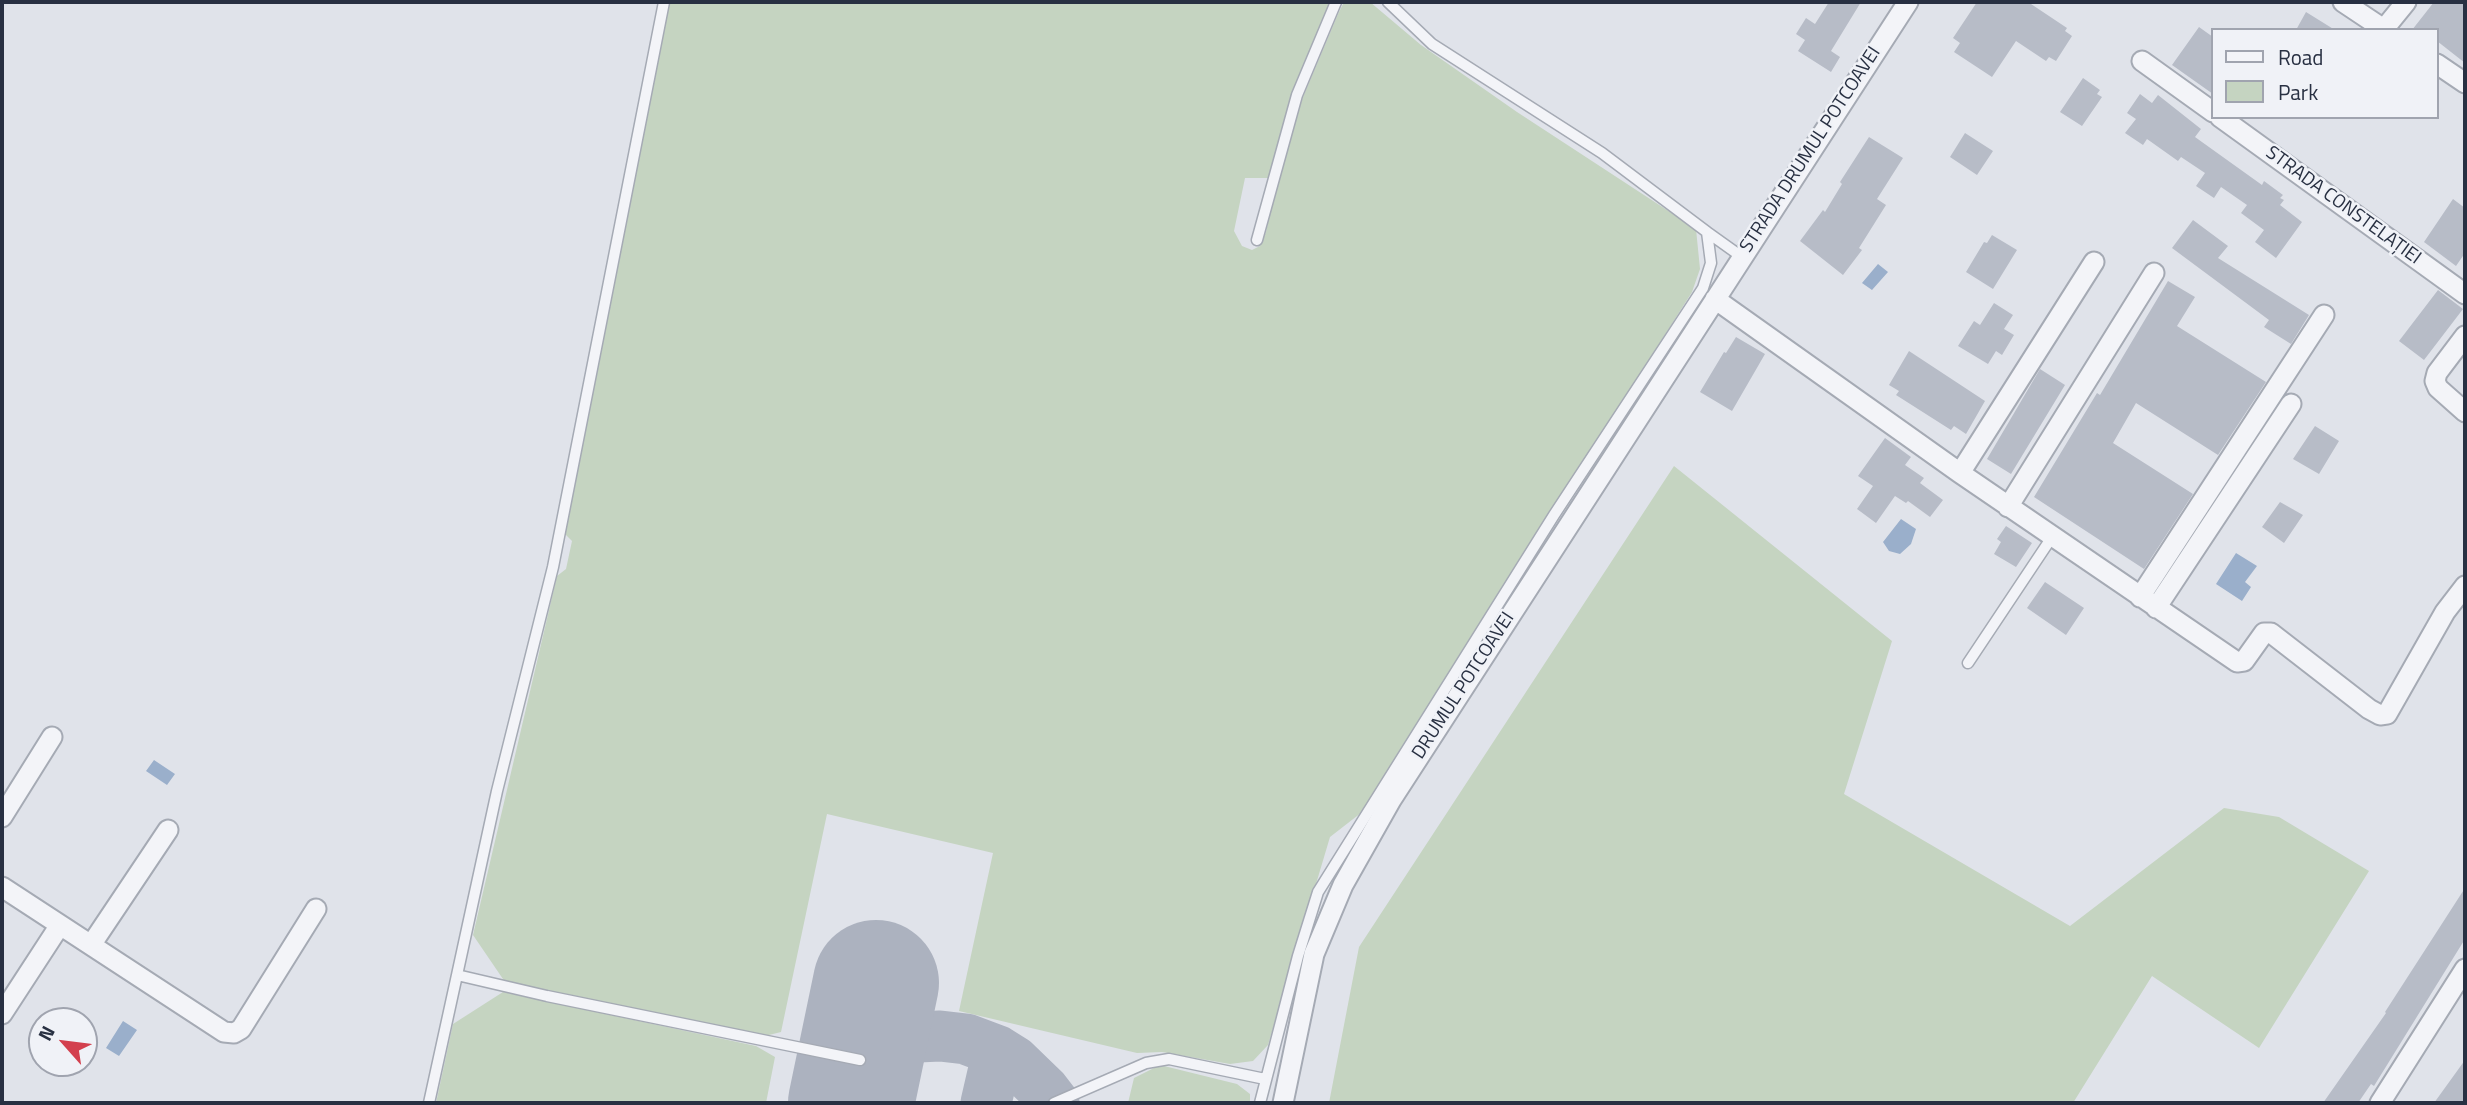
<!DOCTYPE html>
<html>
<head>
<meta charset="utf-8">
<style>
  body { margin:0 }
  #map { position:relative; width:2467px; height:1105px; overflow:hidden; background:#e0e3ea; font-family:"Titillium Web",sans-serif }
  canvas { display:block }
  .frame { position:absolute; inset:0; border:4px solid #283042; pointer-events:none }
  .legend { position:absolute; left:2211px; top:28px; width:228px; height:91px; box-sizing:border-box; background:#f0f2f7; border:2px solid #a0a4af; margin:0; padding:9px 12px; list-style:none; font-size:21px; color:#283042 }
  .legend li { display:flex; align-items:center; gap:14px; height:35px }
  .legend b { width:35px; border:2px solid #a0a4af }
  .north { position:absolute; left:28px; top:1007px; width:70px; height:70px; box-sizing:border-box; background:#f0f2f7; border:2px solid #a0a4af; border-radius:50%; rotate:298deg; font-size:19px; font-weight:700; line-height:28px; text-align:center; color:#283042 }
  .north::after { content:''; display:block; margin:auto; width:24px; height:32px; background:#d3404e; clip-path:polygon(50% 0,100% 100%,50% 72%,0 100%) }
</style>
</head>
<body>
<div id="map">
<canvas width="2467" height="1105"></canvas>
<div class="frame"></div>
<ul class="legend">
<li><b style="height:9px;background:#f3f4f8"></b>Road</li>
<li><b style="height:19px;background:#c5d4c1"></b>Park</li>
</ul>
<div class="north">N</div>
</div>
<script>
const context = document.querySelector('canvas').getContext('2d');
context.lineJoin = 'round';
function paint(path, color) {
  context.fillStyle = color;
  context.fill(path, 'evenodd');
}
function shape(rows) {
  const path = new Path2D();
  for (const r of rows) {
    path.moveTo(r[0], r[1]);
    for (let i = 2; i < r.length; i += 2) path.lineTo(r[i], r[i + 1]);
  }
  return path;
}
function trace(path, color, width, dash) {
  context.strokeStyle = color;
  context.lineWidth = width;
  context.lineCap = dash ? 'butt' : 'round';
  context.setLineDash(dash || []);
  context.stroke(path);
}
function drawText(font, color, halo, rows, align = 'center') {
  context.font = font + ' "Titillium Web",sans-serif';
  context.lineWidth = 5;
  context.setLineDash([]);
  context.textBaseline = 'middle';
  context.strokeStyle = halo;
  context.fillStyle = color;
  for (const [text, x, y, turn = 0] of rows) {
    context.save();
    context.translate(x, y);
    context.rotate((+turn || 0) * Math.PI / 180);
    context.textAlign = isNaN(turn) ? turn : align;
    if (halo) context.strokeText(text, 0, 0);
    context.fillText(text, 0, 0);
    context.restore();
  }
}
const green = shape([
  [669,2,1332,2,1295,88,1268,178,1245,178,1234,231,1242,246,1252,250,1260,246,1266,232,1281,163,1303,97,1338,14,1344,2,1370,2,1421,45,1517,112,1696,229,1700,269,1692,292,1366,809,1330,837,1268,1045,1253,1061,1230,1064,1162,1052,1137,1053,959,1011,993,853,827,814,781,1032,761,1037,505,982,473,935,557,576,566,569,572,541,564,533],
  [1674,466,1892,641,1844,794,2070,926,2224,808,2279,817,2369,871,2259,1048,2152,976,2073,1103,1329,1103,1359,947],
  [503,992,756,1046,775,1057,766,1103,436,1103,453,1024],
  [1160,1065,1237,1084,1250,1094,1250,1103,1128,1103,1134,1078]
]);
const water = shape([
  [1878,264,1888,272,1872,290,1862,283],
  [1901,519,1916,529,1911,544,1900,554,1889,551,1883,542],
  [2236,553,2257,566,2245,582,2251,587,2242,601,2216,584],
  [154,760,175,774,167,785,146,771],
  [123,1021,137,1030,119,1056,106,1048]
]);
const taxiway = shape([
  [818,1103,840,1073,879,1047,918,1037,940,1036,966,1039,998,1051,1014,1061,1044,1090,1054,1103],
  [986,1103,998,1051]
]);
const runway = shape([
  [851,1103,876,983]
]);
const building = shape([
  [1829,2,1861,2,1831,51,1840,57,1831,72,1798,51,1805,40,1796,34,1806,18,1815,24],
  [1977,2,2028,2,2067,28,2065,31,2072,36,2056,61,2049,57,2046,61,2016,41,1992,77,1954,52,1960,43,1953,38],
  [2434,2,2465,2,2465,63,2437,41,2437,30,2412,30],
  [2306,12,2335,30,2296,30],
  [2199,27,2213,37,2213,94,2172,65],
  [2083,78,2100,90,2097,94,2102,97,2082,126,2060,112],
  [2140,94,2152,103,2158,95,2201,129,2195,137,2262,185,2264,181,2283,195,2280,198,2284,200,2280,205,2302,222,2276,258,2255,242,2264,230,2241,213,2247,205,2221,187,2214,198,2196,186,2205,173,2181,157,2178,161,2147,139,2143,145,2125,133,2136,119,2127,113],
  [1965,133,1993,151,1977,175,1950,157],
  [1869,137,1903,158,1877,199,1886,205,1859,248,1862,250,1843,275,1800,241,1823,210,1825,212,1842,184,1840,182],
  [2453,199,2465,208,2465,253,2456,266,2424,242],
  [2193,220,2228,246,2218,258,2309,315,2291,344,2264,327,2269,320,2172,248],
  [1992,235,2017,250,1993,289,1966,272,1984,242,1987,243],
  [2168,281,2195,297,2177,326,2266,382,2218,455,2136,403,2113,443,2193,494,2144,569,2034,497,2097,393,2100,395],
  [2438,290,2463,309,2424,360,2399,341],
  [1994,303,2013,315,2004,329,2014,335,2002,355,1996,351,1988,364,1958,346,1974,321,1980,325],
  [1736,337,1765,354,1732,411,1700,392,1724,352,1726,353],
  [1909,351,1985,401,1966,434,1954,426,1951,430,1896,395,1899,391,1889,385],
  [2040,369,2065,385,2011,474,1987,459],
  [2315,426,2339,441,2319,474,2293,459],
  [1885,438,1911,457,1905,465,1924,478,1920,483,1943,500,1930,517,1908,501,1906,503,1895,496,1876,523,1857,509,1873,486,1858,476],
  [2280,502,2303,515,2284,543,2262,527],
  [2006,526,2032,543,2016,567,1994,554,2001,542,1997,539],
  [2045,582,2084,608,2066,635,2027,608],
  [2465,888,2465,939,2374,1086,2371,1084,2358,1103,2323,1103,2386,1013,2385,1012],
  [2465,1060,2465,1103,2434,1103]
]);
const service = shape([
  [1707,232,1742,257],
  [1257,240,1297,95,1336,2],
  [1968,663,2052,537],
  [457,975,497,791,553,567,664,2],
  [429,1103,457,975,547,996,860,1060],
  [1054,1103,1146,1063,1169,1059,1265,1079],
  [1260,1103,1298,956,1318,892,1554,515,1703,288,1711,263,1707,232,1602,153,1432,44,1388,2]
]);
const minor = shape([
  [2343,2,2385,30],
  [2384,29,2406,2],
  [2142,61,2213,112],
  [2437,64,2465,83],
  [2220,117,2465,294],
  [1715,299,1960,473,2237,662,2244,661,2264,633,2271,633,2369,709,2380,715,2387,714,2445,612,2465,586],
  [2465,336,2437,373,2435,381,2438,388,2465,412],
  [1960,473,2094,262],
  [2008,507,2154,273],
  [2140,597,2324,315],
  [2156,608,2291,404],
  [2,817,52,737],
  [2,887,224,1032,234,1033,241,1029,316,909],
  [91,945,168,830],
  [2,1014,60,925],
  [1283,1103,1314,954,1343,885,1391,800,1908,2],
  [2380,1103,2465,969]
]);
const streetNames = [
  ["STRADA DRUMUL POTCOAVEI",1811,150,-57],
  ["STRADA CONSTELAȚIEI",2343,206,36],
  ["DRUMUL POTCOAVEI",1464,686,-57]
];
paint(green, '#c5d4c1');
paint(water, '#9aafcb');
trace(taxiway, '#acb2bf', 51);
trace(runway, '#acb2bf', 126);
paint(building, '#b7bcc7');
trace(service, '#a5aab4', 13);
trace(minor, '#a5aab4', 23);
trace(service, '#f3f4f8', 10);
trace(minor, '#f3f4f8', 19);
drawText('19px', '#283042', '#f0f2f7', streetNames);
</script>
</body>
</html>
